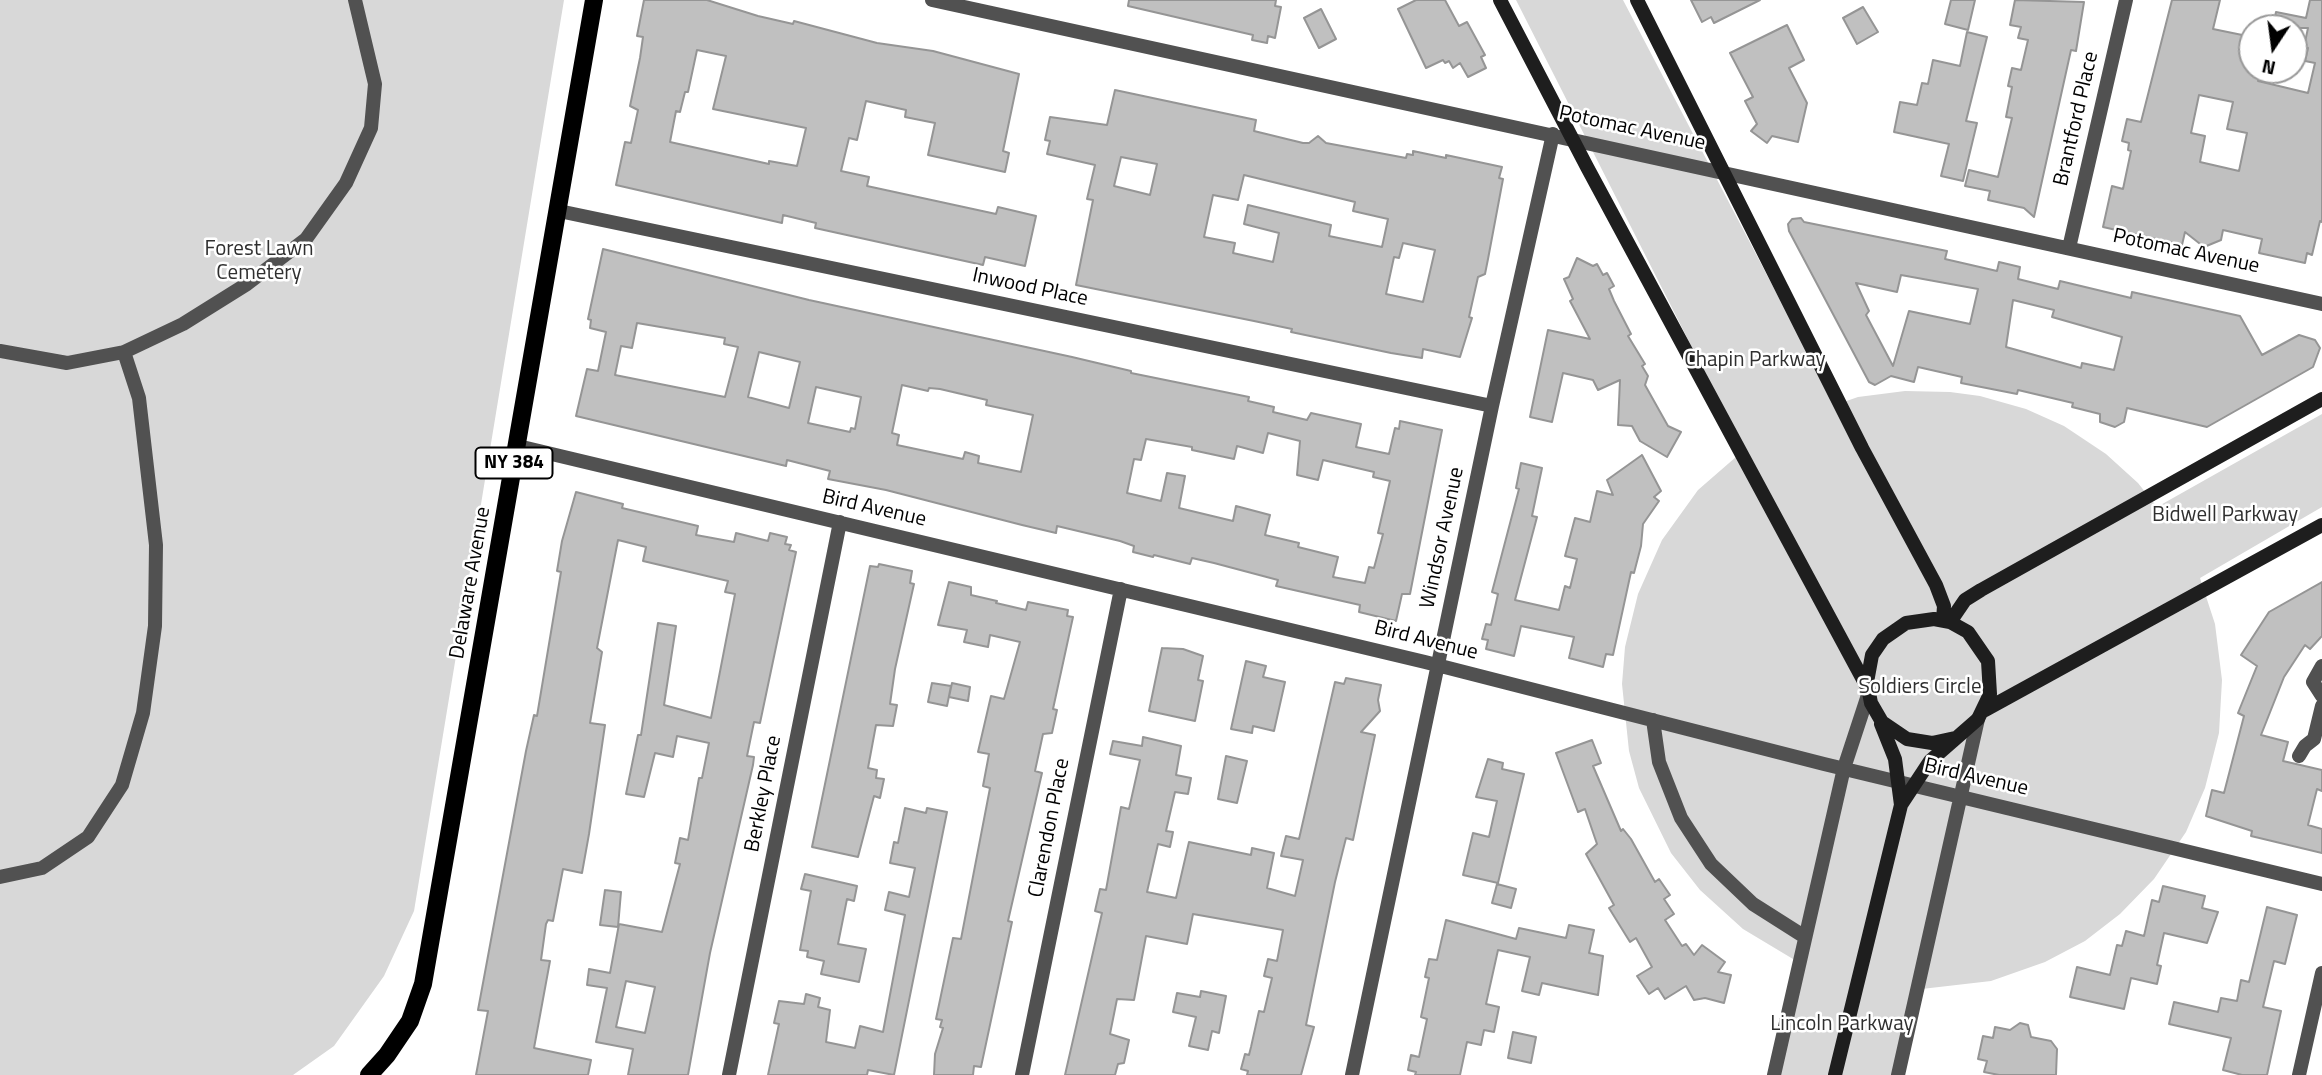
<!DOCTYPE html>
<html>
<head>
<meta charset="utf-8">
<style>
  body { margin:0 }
  #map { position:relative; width:2322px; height:1075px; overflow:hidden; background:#fff; font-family:"Titillium Web",sans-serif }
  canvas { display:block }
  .north { position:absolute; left:2238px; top:14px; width:70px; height:70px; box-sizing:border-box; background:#fff; border:2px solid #999; border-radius:50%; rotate:193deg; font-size:19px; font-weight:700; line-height:28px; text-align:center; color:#000 }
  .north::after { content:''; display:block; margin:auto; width:24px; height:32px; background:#000; clip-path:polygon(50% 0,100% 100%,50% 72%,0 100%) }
</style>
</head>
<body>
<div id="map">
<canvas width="2322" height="1075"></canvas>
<div class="north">N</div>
</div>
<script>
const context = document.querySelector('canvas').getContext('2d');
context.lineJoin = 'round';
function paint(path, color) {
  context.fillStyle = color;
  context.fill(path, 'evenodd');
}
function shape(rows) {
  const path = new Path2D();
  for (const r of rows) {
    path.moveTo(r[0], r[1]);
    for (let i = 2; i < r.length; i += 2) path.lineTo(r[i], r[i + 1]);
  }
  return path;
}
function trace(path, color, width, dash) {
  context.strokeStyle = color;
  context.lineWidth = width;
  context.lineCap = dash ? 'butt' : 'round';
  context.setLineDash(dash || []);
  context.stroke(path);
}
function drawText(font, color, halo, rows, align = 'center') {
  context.font = font + ' "Titillium Web",sans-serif';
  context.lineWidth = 5;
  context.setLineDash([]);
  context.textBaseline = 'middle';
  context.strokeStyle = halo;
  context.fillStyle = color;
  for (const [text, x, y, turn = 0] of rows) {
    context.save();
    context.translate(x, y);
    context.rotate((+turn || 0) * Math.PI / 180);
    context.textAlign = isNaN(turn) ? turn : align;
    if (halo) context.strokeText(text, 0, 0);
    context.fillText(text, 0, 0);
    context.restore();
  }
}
const green = shape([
  [0,0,564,0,414,911,384,976,334,1046,293,1075,0,1075],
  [1516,0,1623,0,1835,405,1858,397,1905,391,1950,392,1980,396,2026,409,2064,426,2106,454,2138,483,2157,507,2322,414,2322,507,2200,578,2215,624,2222,680,2219,733,2205,788,2186,832,2154,879,2120,914,2085,941,2045,962,1991,981,1913,990,1892,1075,1778,1075,1803,965,1743,929,1700,890,1671,853,1639,788,1629,751,1622,684,1625,647,1638,594,1662,540,1698,490,1744,450]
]);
const building = shape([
  [644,0,707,0,758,16,793,24,794,21,877,43,933,51,1019,74,1003,151,1009,153,1005,172,928,155,935,123,905,117,906,110,866,101,857,140,849,138,841,171,869,177,867,186,996,214,998,207,1036,216,1025,266,985,257,983,265,815,228,816,223,783,215,782,223,616,185,625,142,631,143,638,110,630,106,640,58,643,37,637,36,644,0],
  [697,50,726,56,713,109,806,128,797,166,769,161,769,164,670,142,676,111,680,112,685,92,688,92,697,50],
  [1129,0,1276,0,1275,6,1281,7,1275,38,1268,36,1267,43,1252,40,1253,35,1128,6,1129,0],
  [1416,0,1445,0,1459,26,1467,22,1485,55,1481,57,1486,68,1468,77,1460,63,1453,68,1449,61,1445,63,1443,60,1426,68,1398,9,1416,0],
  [1691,0,1760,0,1714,23,1711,17,1702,22,1691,0],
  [1951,0,1975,0,1968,30,1945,24,1951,0],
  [2015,0,2084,2,2076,51,2071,50,2034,217,2024,208,1988,200,1990,191,1965,186,1969,170,1998,177,2012,118,2006,117,2012,87,2008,86,2012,68,2021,70,2028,40,2018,38,2021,27,2010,25,2015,0],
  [2172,0,2220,0,2213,29,2252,37,2252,70,2261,70,2258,81,2308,93,2315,63,2305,61,2308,48,2304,47,2308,28,2273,28,2276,12,2306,18,2310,0,2322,0,2322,222,2320,221,2312,255,2307,253,2305,263,2259,253,2262,239,2223,230,2221,240,2204,247,2185,232,2182,245,2103,227,2112,186,2123,189,2131,151,2128,150,2129,143,2122,141,2127,119,2141,122,2172,0],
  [2199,95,2233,102,2227,129,2247,133,2239,171,2200,162,2205,136,2191,133,2199,95],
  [1863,7,1878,32,1857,44,1843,18,1863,7],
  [1321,9,1336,39,1319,48,1304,18,1321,9],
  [1787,25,1804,60,1789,68,1807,103,1798,142,1772,136,1767,143,1751,131,1757,124,1745,101,1753,97,1730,53,1787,25],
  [1967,32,1987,37,1966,121,1977,123,1963,181,1941,176,1949,144,1894,132,1900,102,1917,105,1922,83,1928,84,1933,60,1960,66,1967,32],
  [1115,90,1256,120,1254,131,1303,143,1309,143,1318,136,1326,143,1406,158,1407,154,1413,155,1413,151,1446,158,1446,155,1502,167,1499,178,1503,179,1488,259,1485,274,1478,277,1469,317,1472,318,1460,357,1423,349,1422,358,1391,353,1291,332,1292,329,1254,321,1076,285,1093,200,1087,199,1095,165,1047,154,1050,141,1045,140,1050,117,1107,125,1115,90],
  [1121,157,1157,164,1150,195,1114,186,1121,157],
  [1244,175,1355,202,1353,211,1388,219,1382,247,1329,236,1331,225,1248,205,1244,224,1279,233,1273,262,1233,253,1235,243,1204,237,1213,195,1238,200,1244,175],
  [1403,243,1435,250,1423,302,1386,294,1394,257,1399,258,1403,243],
  [1801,218,1804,222,1947,251,1945,259,1997,271,1999,262,2020,267,2018,279,2058,289,2060,281,2131,298,2132,292,2240,316,2262,355,2299,335,2315,340,2320,348,2313,367,2207,427,2127,408,2124,422,2115,427,2100,422,2100,414,2072,407,2073,403,2018,390,2017,394,1961,383,1962,377,1918,367,1914,382,1891,376,1875,385,1869,382,1789,231,1788,224,1792,219,1801,218],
  [1901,275,1978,289,1970,324,1909,311,1893,366,1866,315,1869,311,1856,283,1897,292,1901,275],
  [2013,300,2054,310,2052,317,2122,337,2114,370,2082,363,2081,368,2006,347,2013,300],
  [603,249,809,300,1072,357,1131,371,1131,373,1249,397,1248,401,1274,407,1273,412,1307,420,1311,413,1361,424,1356,447,1389,454,1395,428,1399,429,1400,421,1442,430,1410,594,1402,594,1396,621,1359,612,1360,605,1276,586,1278,580,1214,563,1192,558,1190,564,1154,555,1153,557,1133,552,1134,546,1120,541,1057,526,1056,533,1022,525,886,490,828,479,830,471,787,460,786,466,576,416,587,369,598,371,606,332,590,328,591,320,588,319,603,249],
  [637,323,725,338,724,344,738,347,725,397,615,375,621,346,632,348,637,323],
  [759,352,800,362,789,408,748,397,759,352],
  [902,385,928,391,929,388,940,389,987,400,986,405,1033,415,1021,472,978,463,979,456,965,452,963,459,897,445,899,435,892,433,902,385],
  [816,387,861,397,855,429,851,428,850,432,808,423,816,387],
  [1268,433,1300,441,1297,475,1318,480,1323,460,1374,472,1373,477,1390,481,1378,533,1383,534,1374,568,1369,567,1365,583,1333,577,1338,557,1298,547,1299,543,1265,535,1270,515,1236,506,1233,521,1179,508,1185,476,1167,473,1161,501,1127,493,1134,459,1141,460,1146,439,1192,447,1192,450,1234,459,1237,446,1263,453,1268,433],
  [1577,258,1593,266,1597,264,1603,275,1607,273,1614,286,1609,289,1614,301,1631,334,1628,336,1645,364,1642,366,1648,376,1645,385,1668,426,1681,432,1667,457,1640,441,1632,426,1618,425,1620,380,1598,390,1593,380,1563,373,1552,422,1530,417,1548,330,1590,339,1570,301,1573,299,1564,279,1569,277,1577,258],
  [1642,455,1661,491,1654,497,1659,501,1643,524,1641,546,1634,573,1631,572,1613,655,1606,654,1603,667,1569,658,1574,637,1521,626,1514,656,1486,649,1488,640,1482,639,1486,624,1491,625,1498,594,1492,592,1519,489,1516,488,1521,463,1542,468,1532,516,1537,517,1515,600,1559,610,1565,586,1570,588,1577,559,1565,556,1575,518,1590,522,1597,491,1613,495,1607,480,1642,455],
  [576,492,623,504,622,508,698,526,696,535,734,542,736,533,768,541,770,533,787,537,785,544,791,545,789,550,796,552,760,723,754,722,747,756,754,757,753,765,710,953,688,1075,628,1075,633,1049,596,1042,607,988,587,985,589,969,610,973,619,924,662,932,680,864,675,863,680,838,688,840,699,778,702,778,709,743,677,736,673,757,655,753,644,797,626,794,638,735,641,735,658,623,676,626,664,705,711,718,735,594,725,592,728,581,643,561,646,547,618,540,597,648,602,652,590,723,605,725,589,834,582,873,563,869,553,921,548,920,546,924,541,960,550,961,534,1048,591,1060,588,1075,476,1075,488,1011,478,1010,526,751,534,715,537,716,561,572,557,571,562,541,576,492],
  [626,981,655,987,645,1033,616,1027,626,981],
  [879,564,912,571,910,583,914,584,895,669,890,704,897,705,893,726,876,725,868,768,877,770,876,778,884,779,880,798,874,796,858,857,812,847,870,566,878,567,879,564],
  [949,582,971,587,971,595,997,601,996,603,1026,610,1028,602,1068,610,1067,616,1073,617,1053,709,1057,710,1052,733,1043,734,1035,771,1042,773,1008,921,1012,922,981,1067,974,1066,973,1075,934,1075,935,1054,943,1028,940,1027,942,1020,936,1019,953,938,961,939,990,788,983,786,989,754,978,752,991,696,1004,699,1020,642,990,635,988,647,964,642,967,630,938,625,949,582],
  [2322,582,2322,636,2310,649,2305,645,2284,677,2261,735,2288,742,2283,761,2322,770,2322,791,2317,789,2308,825,2322,829,2322,853,2251,836,2252,831,2206,816,2212,790,2224,793,2244,716,2238,713,2257,666,2241,655,2269,612,2322,582],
  [1162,648,1183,649,1203,656,1198,680,1203,681,1195,721,1149,711,1162,648],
  [1246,661,1266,666,1263,677,1285,682,1274,731,1253,726,1252,733,1231,729,1246,661],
  [1346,678,1381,685,1378,700,1380,711,1361,732,1375,735,1353,840,1346,838,1335,882,1306,1025,1314,1027,1301,1075,1247,1075,1248,1071,1241,1069,1245,1054,1249,1055,1251,1047,1259,1011,1264,1012,1272,978,1264,976,1268,959,1277,961,1283,930,1193,914,1187,944,1146,936,1134,1000,1117,999,1110,1034,1129,1040,1124,1063,1118,1064,1115,1075,1065,1075,1102,913,1095,911,1100,889,1106,890,1121,807,1129,809,1140,760,1110,754,1113,741,1142,746,1143,737,1181,746,1176,775,1191,778,1188,794,1175,792,1166,831,1173,832,1170,847,1158,844,1147,892,1176,898,1189,842,1251,855,1252,848,1274,853,1267,888,1295,896,1303,860,1281,856,1286,836,1299,839,1335,682,1344,684,1346,678],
  [932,683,951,686,947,706,928,702,932,683],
  [952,683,970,687,968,701,949,697,952,683],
  [1592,740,1601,763,1593,766,1621,831,1623,829,1631,839,1655,882,1659,879,1670,895,1664,899,1674,914,1665,920,1682,946,1686,944,1694,955,1702,945,1725,962,1718,972,1731,975,1724,1003,1705,998,1694,1000,1686,986,1665,999,1658,988,1649,994,1637,976,1652,967,1636,938,1630,942,1609,908,1614,905,1586,854,1597,844,1585,809,1578,812,1556,753,1592,740],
  [1226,756,1247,761,1237,803,1218,799,1226,756],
  [1488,759,1503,763,1502,769,1524,774,1498,883,1463,875,1473,833,1489,837,1497,801,1476,797,1488,759],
  [905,808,926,813,927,808,947,812,894,1075,868,1070,867,1075,768,1075,779,1024,774,1023,779,1001,804,1004,806,994,820,998,818,1007,830,1010,826,1042,855,1048,860,1026,883,1032,905,915,885,910,889,892,909,897,915,868,890,863,894,842,898,843,905,808],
  [805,874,857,886,854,901,847,899,838,944,866,949,859,982,821,974,824,961,807,957,808,951,800,950,811,891,801,889,805,874],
  [1497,884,1516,889,1511,908,1492,903,1497,884],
  [2163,886,2205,896,2202,908,2218,912,2207,943,2164,933,2157,965,2161,966,2157,984,2131,978,2124,1009,2070,997,2077,967,2110,975,2117,945,2122,946,2126,931,2144,936,2152,900,2159,902,2163,886],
  [605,890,621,892,618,927,600,925,605,890],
  [2267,907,2297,915,2285,964,2274,961,2263,1007,2281,1011,2267,1075,2242,1075,2223,1070,2231,1038,2169,1024,2174,1002,2218,1012,2221,998,2237,1001,2241,980,2249,982,2267,907],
  [1446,920,1516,939,1519,928,1566,938,1569,925,1594,930,1589,953,1603,956,1598,995,1542,983,1539,995,1522,991,1530,957,1498,950,1486,1004,1499,1007,1494,1032,1484,1030,1481,1045,1467,1042,1460,1075,1415,1075,1416,1072,1408,1070,1411,1055,1419,1057,1427,1019,1421,1017,1429,978,1425,977,1429,959,1437,960,1446,920],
  [1201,991,1226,996,1219,1033,1212,1031,1208,1050,1189,1046,1196,1017,1173,1012,1177,993,1200,997,1201,991],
  [2020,1023,2028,1025,2031,1037,2051,1041,2057,1049,2056,1075,1999,1075,1984,1072,1987,1061,1978,1059,1983,1036,1993,1038,1995,1027,2010,1030,2020,1023],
  [1513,1032,1536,1037,1531,1063,1508,1058,1513,1032]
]);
const street = shape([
  [932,0,2322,304],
  [559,211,1492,406],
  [2069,248,2126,0],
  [0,351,67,363,124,352,183,324,247,284,306,239,346,183,371,128,375,84,355,0],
  [518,446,1425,662,1824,764,2322,884],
  [2322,666,2313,682,2322,696],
  [1653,720,1659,762,1681,818,1711,864,1753,904,1805,937],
  [2299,756,2305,746,2314,739,2322,706],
  [0,877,42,868,88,837,122,785,143,713,155,626,156,545,139,398,124,352],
  [729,1075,840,522],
  [1022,1075,1121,589],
  [1352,1075,1492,406,1553,134],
  [1774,1075,1844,768,1868,695],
  [1898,1075,1978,719],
  [2299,1075,2322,973]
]);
const secondary = shape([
  [1500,0,1587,167,1867,687],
  [1637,0,1862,448,1936,585,1944,606,1943,620],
  [1950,622,1965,600,1981,590,2322,399],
  [1985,710,2322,525],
  [1881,724,1895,759,1901,805],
  [1835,1075,1901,805,1930,761,1978,719,1990,694,1988,661,1968,632,1950,622,1934,619,1906,623,1883,639,1872,655,1867,682,1871,703,1882,722,1907,739,1932,743,1955,738]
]);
const primary = shape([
  [369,1075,387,1055,410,1021,423,984,594,0]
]);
const shields = [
  [514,463,77]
];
const shieldNames = [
  ["NY 384",514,463]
];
const streetNames = [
  ["Brantford Place",2077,119,-77],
  ["Potomac Avenue",1632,129,12],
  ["Potomac Avenue",2186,252,12],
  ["Inwood Place",1030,288,12],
  ["Bird Avenue",874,509,13],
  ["Windsor Avenue",1443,538,-78],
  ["Delaware Avenue",471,583,-80],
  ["Bird Avenue",1426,641,14],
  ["Bird Avenue",1976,778,13],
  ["Berkley Place",764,794,-79],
  ["Clarendon Place",1050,828,-79]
];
const parkNames = [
  ["Forest Lawn",259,250],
  ["Cemetery",259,274],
  ["Chapin Parkway",1755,361],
  ["Bidwell Parkway",2225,516],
  ["Soldiers Circle",1920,688],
  ["Lincoln Parkway",1842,1025]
];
paint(green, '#d8d8d8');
paint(building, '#c0c0c0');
trace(building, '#959595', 2);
trace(street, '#515151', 14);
trace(secondary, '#1e1e1e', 14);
trace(primary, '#000', 18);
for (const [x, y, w] of shields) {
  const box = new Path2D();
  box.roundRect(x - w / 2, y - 15.5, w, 31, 5);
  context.fillStyle = '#fff';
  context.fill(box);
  trace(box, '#000', 2);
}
drawText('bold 19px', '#000', null, shieldNames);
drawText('21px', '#000', '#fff', streetNames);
drawText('21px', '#2f2f2f', '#fff', parkNames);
</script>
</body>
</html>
